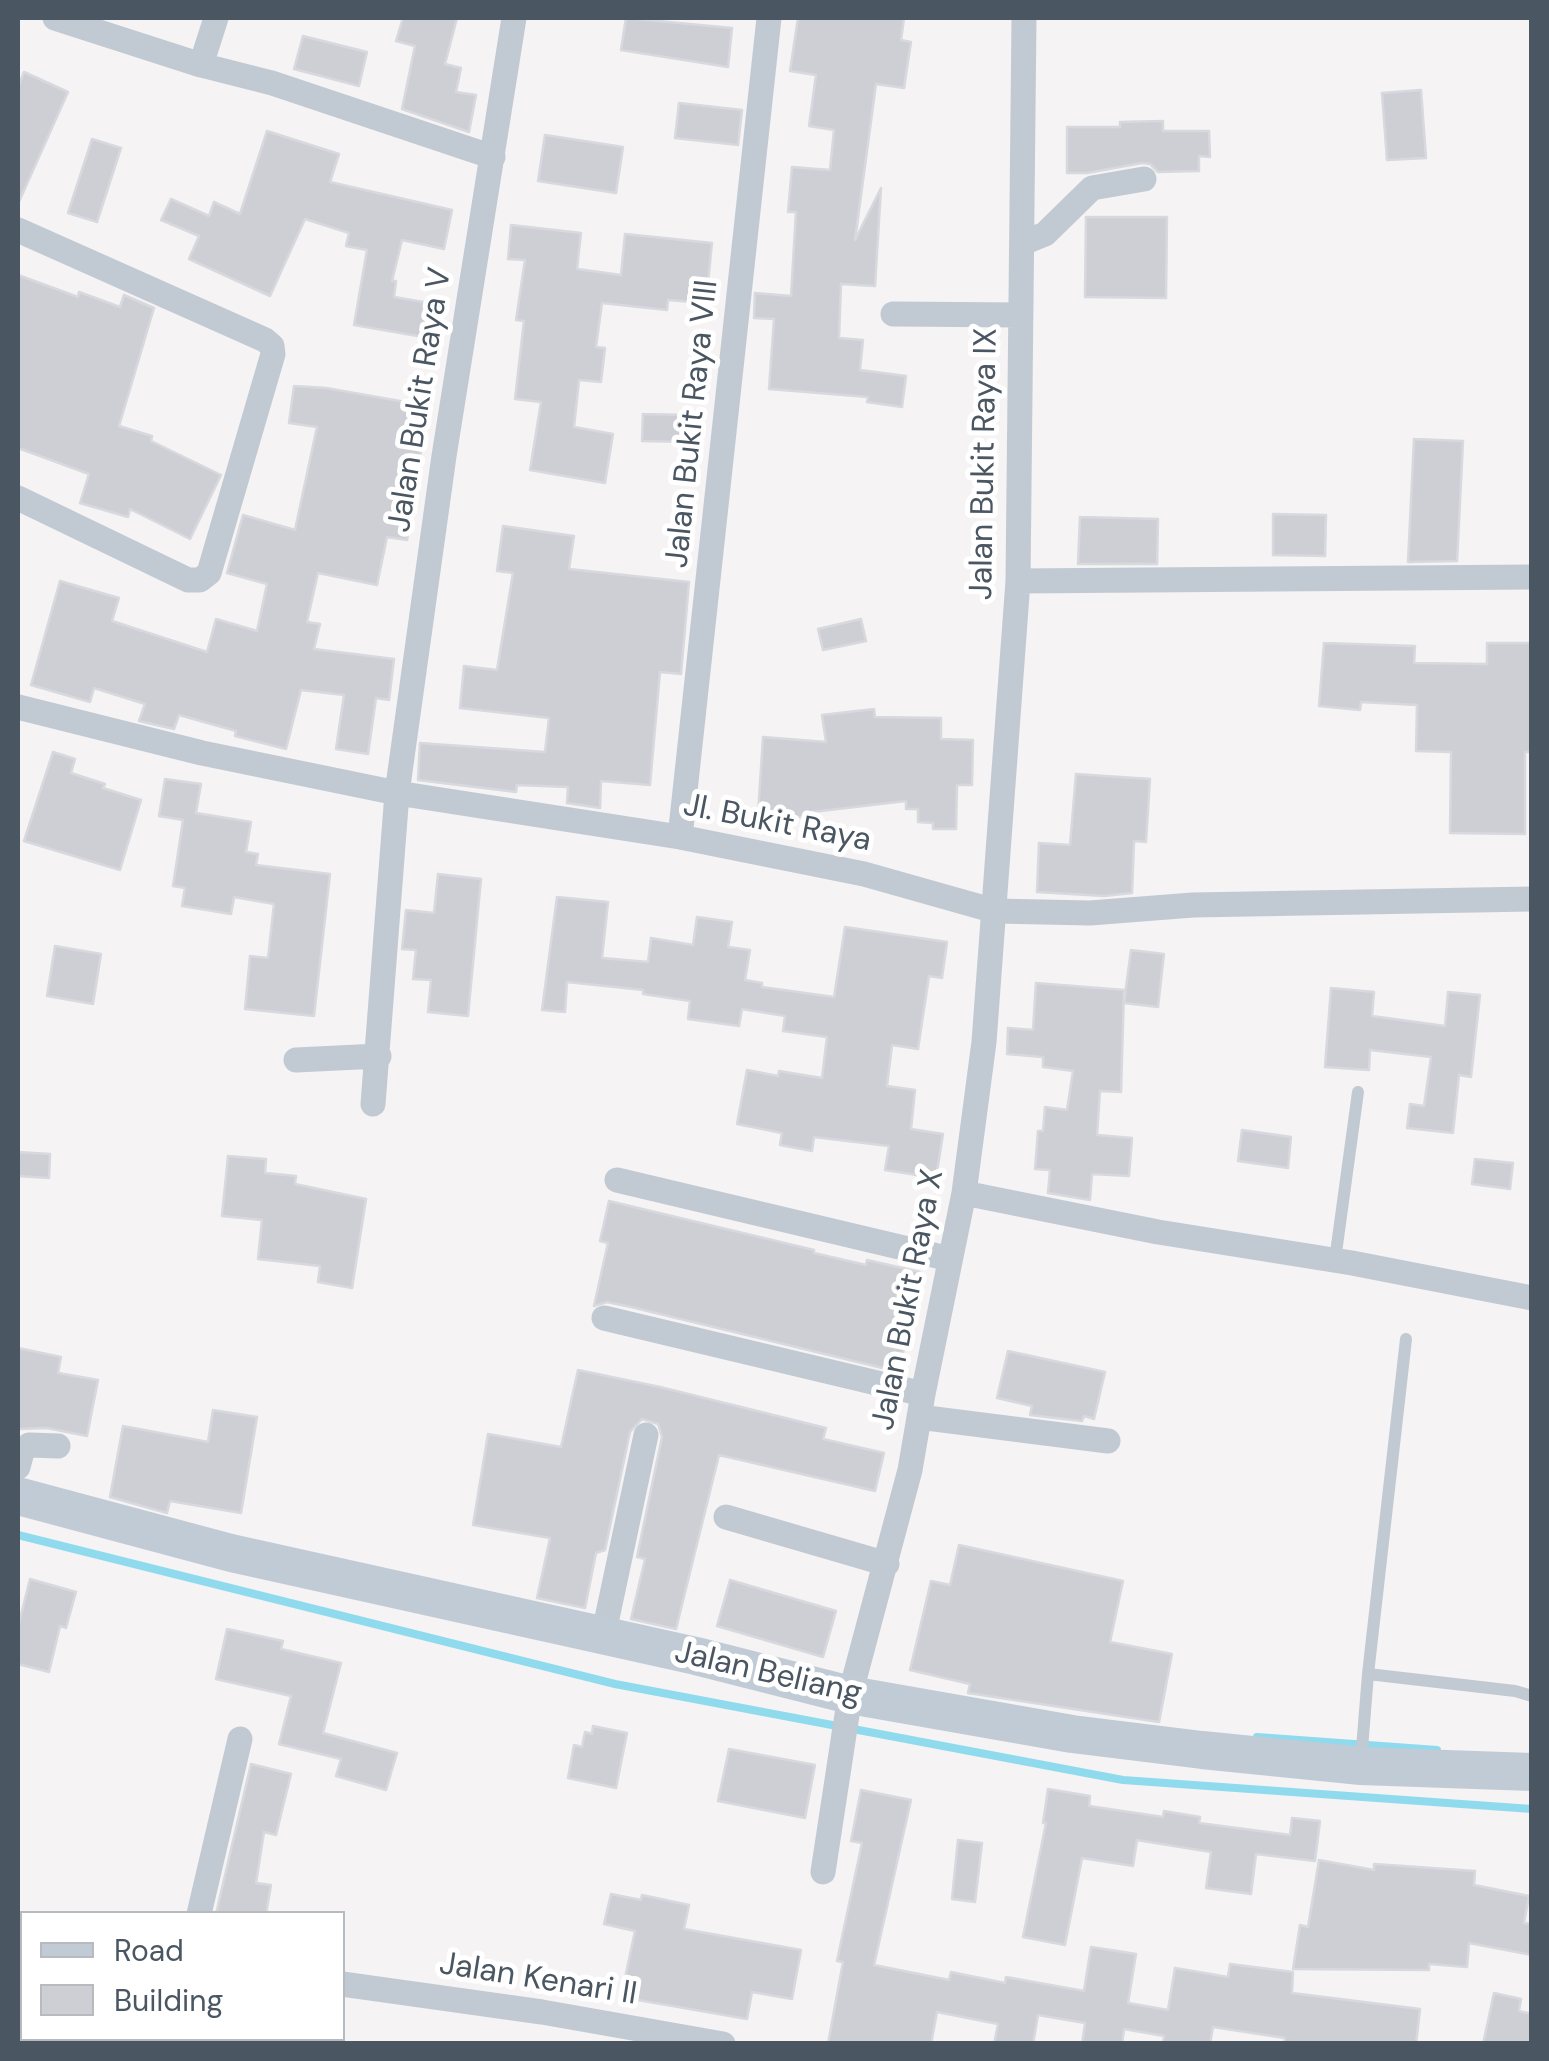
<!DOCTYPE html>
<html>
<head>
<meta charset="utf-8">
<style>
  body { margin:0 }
  #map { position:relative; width:1549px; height:2061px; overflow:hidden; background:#f5f3f3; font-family:"DM Sans",sans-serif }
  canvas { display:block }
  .frame { position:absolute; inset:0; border:20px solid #4a5661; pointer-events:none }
  .legend { position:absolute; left:20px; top:1911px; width:325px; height:130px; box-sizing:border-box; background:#fff; border:2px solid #b7bbc0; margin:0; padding:12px 18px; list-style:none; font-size:30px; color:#4a5661 }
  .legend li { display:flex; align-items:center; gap:20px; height:50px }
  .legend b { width:50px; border:2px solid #b7bbc0 }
</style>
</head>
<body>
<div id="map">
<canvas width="1549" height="2061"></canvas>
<div class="frame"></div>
<ul class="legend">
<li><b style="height:12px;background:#c1cbd6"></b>Road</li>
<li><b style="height:28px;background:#cdcfd5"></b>Building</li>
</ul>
</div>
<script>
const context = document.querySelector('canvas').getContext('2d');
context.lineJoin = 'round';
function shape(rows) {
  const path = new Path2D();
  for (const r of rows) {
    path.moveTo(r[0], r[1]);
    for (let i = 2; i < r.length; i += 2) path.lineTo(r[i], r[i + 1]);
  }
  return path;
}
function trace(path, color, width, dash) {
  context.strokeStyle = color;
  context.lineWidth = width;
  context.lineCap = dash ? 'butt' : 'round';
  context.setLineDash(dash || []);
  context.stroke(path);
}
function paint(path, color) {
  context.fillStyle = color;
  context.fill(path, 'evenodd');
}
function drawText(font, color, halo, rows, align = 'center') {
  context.font = font + ' "DM Sans",sans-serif';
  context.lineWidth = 10;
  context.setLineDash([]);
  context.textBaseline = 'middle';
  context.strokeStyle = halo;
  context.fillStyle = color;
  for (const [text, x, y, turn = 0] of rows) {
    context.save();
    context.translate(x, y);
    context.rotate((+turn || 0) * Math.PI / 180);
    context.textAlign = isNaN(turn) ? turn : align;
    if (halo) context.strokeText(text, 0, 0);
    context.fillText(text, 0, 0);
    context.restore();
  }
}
const stream = shape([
  [18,1535,615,1684,1123,1780,1532,1809],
  [1257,1737,1437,1750]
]);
const building = shape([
  [403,18,457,18,445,64,461,68,456,92,476,95,469,132,402,109,415,46,396,41,403,18],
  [626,18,732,28,728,67,621,50,626,18],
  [798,18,904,18,901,40,911,42,904,88,876,84,855,240,881,188,875,286,841,284,839,338,863,340,860,370,906,376,902,407,867,402,868,397,769,389,774,319,754,318,755,293,791,296,796,212,788,212,792,167,830,170,834,130,809,126,816,75,790,71,798,18],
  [303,36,367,52,359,86,294,69,303,36],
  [24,72,68,92,18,204,18,87,24,72],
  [1421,90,1426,158,1387,160,1382,93,1421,90],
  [679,103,742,110,738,145,675,138,679,103],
  [1163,121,1163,131,1209,131,1210,157,1199,156,1199,171,1158,172,1150,164,1142,163,1087,173,1067,173,1067,127,1120,127,1120,122,1163,121],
  [267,131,339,154,330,182,452,210,444,249,402,240,392,281,396,281,394,297,441,305,435,339,354,325,367,250,346,246,349,233,305,219,270,296,189,259,199,236,161,220,171,199,209,216,214,202,240,214,267,131],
  [545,135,623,147,616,193,538,181,545,135],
  [92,139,121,148,97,222,68,213,92,139],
  [1086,217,1167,217,1166,298,1085,297,1086,217],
  [511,225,581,233,577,269,621,275,625,234,712,243,706,303,668,300,667,310,602,303,596,347,605,348,601,382,579,380,574,427,613,434,605,483,530,470,541,402,515,399,524,321,516,320,525,260,508,259,511,225],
  [18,275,78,297,79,292,120,307,124,295,154,308,119,426,152,436,151,441,221,475,190,539,130,509,128,517,80,503,89,474,18,448,18,275],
  [294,386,326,388,428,406,407,540,387,537,377,585,318,573,307,622,320,624,314,649,394,659,389,700,376,698,368,754,336,749,344,695,301,690,286,749,235,736,236,731,179,715,174,729,139,721,145,704,94,688,90,702,31,685,60,581,119,598,112,621,207,652,216,619,257,631,267,584,227,573,243,515,295,530,317,427,289,423,294,386],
  [643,414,688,415,688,442,642,441,643,414],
  [1414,439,1463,441,1457,561,1408,562,1414,439],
  [1273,514,1326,515,1325,556,1273,555,1273,514],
  [1080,517,1158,519,1157,564,1078,564,1080,517],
  [503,526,574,536,569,569,689,582,681,674,660,672,650,785,601,781,600,808,567,803,568,787,517,785,516,792,418,780,420,743,545,752,549,718,460,708,464,666,497,670,513,573,497,571,503,526],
  [861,619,866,641,823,650,818,629,861,619],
  [1324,643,1415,646,1414,663,1487,664,1487,643,1532,643,1532,752,1525,752,1525,834,1450,833,1451,752,1416,751,1417,705,1361,702,1360,710,1319,706,1324,643],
  [874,709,875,717,941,718,941,739,973,740,972,785,957,785,956,829,933,829,933,823,918,822,918,809,906,809,906,801,812,812,811,818,758,814,763,737,826,742,822,715,874,709],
  [53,752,75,759,71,773,105,784,103,788,141,800,120,870,24,841,53,752],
  [1076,774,1150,779,1146,842,1134,841,1132,893,1104,896,1037,892,1039,843,1070,845,1076,774],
  [165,779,201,784,196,813,251,822,246,852,258,854,256,865,330,874,314,1016,245,1009,250,956,268,958,274,904,234,897,231,914,182,906,185,888,173,886,183,820,159,816,165,779],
  [438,874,481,879,468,1016,428,1012,431,980,413,979,416,950,402,949,406,910,434,913,438,874],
  [557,897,608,902,602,958,648,962,651,938,693,945,697,917,732,922,728,947,750,950,745,980,762,983,762,987,834,997,845,927,947,942,942,978,929,976,918,1049,892,1045,887,1086,915,1090,911,1129,943,1134,936,1178,885,1170,889,1146,814,1137,812,1151,780,1145,782,1133,737,1124,747,1070,778,1076,779,1071,822,1078,827,1037,783,1031,785,1016,742,1009,739,1026,688,1019,690,1001,643,994,643,990,567,982,565,1012,542,1010,557,897],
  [55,946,101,954,93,1004,47,996,55,946],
  [1131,950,1164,954,1158,1007,1124,1003,1131,950],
  [1036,983,1124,990,1121,1092,1100,1091,1097,1135,1132,1138,1129,1176,1092,1174,1090,1200,1048,1193,1050,1170,1035,1169,1038,1131,1043,1131,1045,1107,1067,1110,1073,1071,1043,1067,1043,1057,1007,1054,1008,1028,1033,1030,1036,983],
  [1331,988,1374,992,1372,1016,1445,1026,1448,992,1480,995,1471,1077,1459,1075,1453,1133,1407,1128,1410,1104,1424,1106,1431,1057,1370,1050,1369,1070,1325,1067,1331,988],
  [1242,1130,1291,1137,1288,1168,1238,1161,1242,1130],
  [18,1152,50,1154,49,1178,18,1176,18,1152],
  [228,1156,266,1159,265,1173,296,1176,295,1184,366,1199,352,1288,318,1282,320,1266,258,1259,262,1220,222,1216,228,1156],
  [1475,1159,1513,1163,1510,1189,1472,1184,1475,1159],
  [609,1201,814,1250,814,1253,866,1265,867,1260,920,1272,899,1372,631,1307,607,1302,594,1306,608,1243,600,1241,609,1201],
  [18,1348,61,1357,58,1373,98,1380,87,1436,47,1428,18,1429,18,1348],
  [1008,1351,1105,1372,1094,1419,1084,1416,1082,1421,1030,1415,1032,1406,997,1398,1008,1351],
  [578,1370,660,1387,826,1428,823,1439,884,1453,875,1491,719,1455,676,1629,631,1619,645,1559,637,1557,662,1437,658,1424,642,1419,630,1432,605,1550,596,1553,585,1608,537,1598,550,1538,473,1525,488,1434,561,1447,578,1370],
  [213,1410,257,1417,241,1513,170,1501,167,1513,110,1497,123,1426,208,1442,213,1410],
  [959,1545,1123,1581,1110,1642,1172,1654,1159,1722,968,1693,970,1684,910,1670,931,1581,950,1585,959,1545],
  [30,1579,76,1592,66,1628,60,1626,49,1672,18,1664,18,1627,30,1579],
  [730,1580,836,1611,823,1657,717,1626,730,1580],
  [227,1629,283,1641,281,1649,341,1663,323,1733,397,1753,386,1790,336,1776,341,1759,279,1744,291,1696,216,1679,227,1629],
  [593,1726,627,1733,616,1788,568,1778,574,1745,582,1747,585,1732,592,1734,593,1726],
  [729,1749,815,1765,805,1818,718,1801,729,1749],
  [251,1764,291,1774,276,1835,264,1832,256,1883,271,1885,266,1914,216,1914,251,1764],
  [1048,1789,1090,1796,1089,1806,1163,1817,1164,1811,1200,1817,1199,1823,1290,1835,1292,1818,1320,1821,1315,1861,1256,1854,1251,1894,1206,1888,1211,1852,1137,1840,1133,1866,1082,1858,1065,1945,1023,1937,1046,1823,1043,1823,1048,1789],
  [861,1790,911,1800,874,1965,949,1980,951,1972,1005,1983,1006,1977,1084,1991,1091,1947,1136,1954,1128,2003,1168,2010,1175,1968,1228,1977,1230,1964,1293,1972,1292,1993,1420,2009,1416,2044,1284,2044,1285,2038,1213,2027,1210,2044,1163,2044,1164,2036,1124,2029,1122,2044,1082,2044,1085,2023,1038,2015,1033,2044,994,2044,998,2024,937,2012,931,2044,828,2044,843,1962,837,1961,862,1843,851,1841,861,1790],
  [958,1840,982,1843,975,1902,952,1899,958,1840],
  [1319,1860,1374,1870,1374,1864,1475,1871,1474,1885,1529,1896,1524,1923,1532,1924,1532,1955,1469,1943,1467,1967,1429,1964,1429,1970,1293,1969,1300,1925,1308,1927,1319,1860],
  [611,1894,641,1900,642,1895,689,1905,684,1929,801,1950,792,1999,752,1992,747,2019,621,1997,635,1931,604,1924,611,1894],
  [1494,1993,1521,1999,1519,2011,1532,2014,1532,2044,1483,2044,1494,1993]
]);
const lane = shape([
  [1335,1260,1358,1092],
  [1368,1674,1406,1339],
  [1361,1761,1368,1674,1515,1691,1532,1696]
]);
const street = shape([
  [55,18,201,65,272,83,493,157],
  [201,65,216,18],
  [18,230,265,340,272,346,273,354,209,573,200,580,188,580,18,498],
  [1023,243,1045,234,1092,188,1144,179],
  [893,314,1020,315],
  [1018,581,1532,577],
  [18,707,202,753,397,793,680,837,864,874,995,911,1090,913,1193,905,1532,899],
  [680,837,769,18],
  [296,1060,379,1056],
  [373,1104,397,793,444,456,514,18],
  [617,1180,950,1259],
  [964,1193,1158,1232,1352,1263,1532,1298],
  [604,1318,923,1394],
  [919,1417,1108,1441],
  [18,1467,22,1452,29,1445,58,1446],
  [726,1517,887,1564],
  [603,1637,646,1435],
  [823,1872,850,1695,910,1470,923,1394,964,1193,984,1042,1018,581,1024,18],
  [199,1914,240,1739],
  [18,1933,22,1934],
  [342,1984,542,2012,723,2044],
  [112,2044,113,2038]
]);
const secondary = shape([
  [18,1496,231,1553,696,1656,850,1695,1072,1734,1202,1750,1361,1766,1532,1772]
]);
const streetNames = [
  ["Jalan Bukit Raya V",421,400,-81],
  ["Jalan Bukit Raya VIII",693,424,-84],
  ["Jalan Bukit Raya IX",985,464,-89],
  ["Jl. Bukit Raya",777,824,11],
  ["Jalan Bukit Raya X",909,1300,-79],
  ["Jalan Beliang",768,1674,13],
  ["Jalan Kenari II",538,1980,9]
];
trace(stream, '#90daee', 8);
paint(building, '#cdcfd5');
trace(building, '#d7d9de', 2.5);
trace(lane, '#c1cad2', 12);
trace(street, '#c1cad2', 25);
trace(secondary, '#c1cbd6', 38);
drawText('32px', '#4a5661', '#fff', streetNames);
</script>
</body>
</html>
